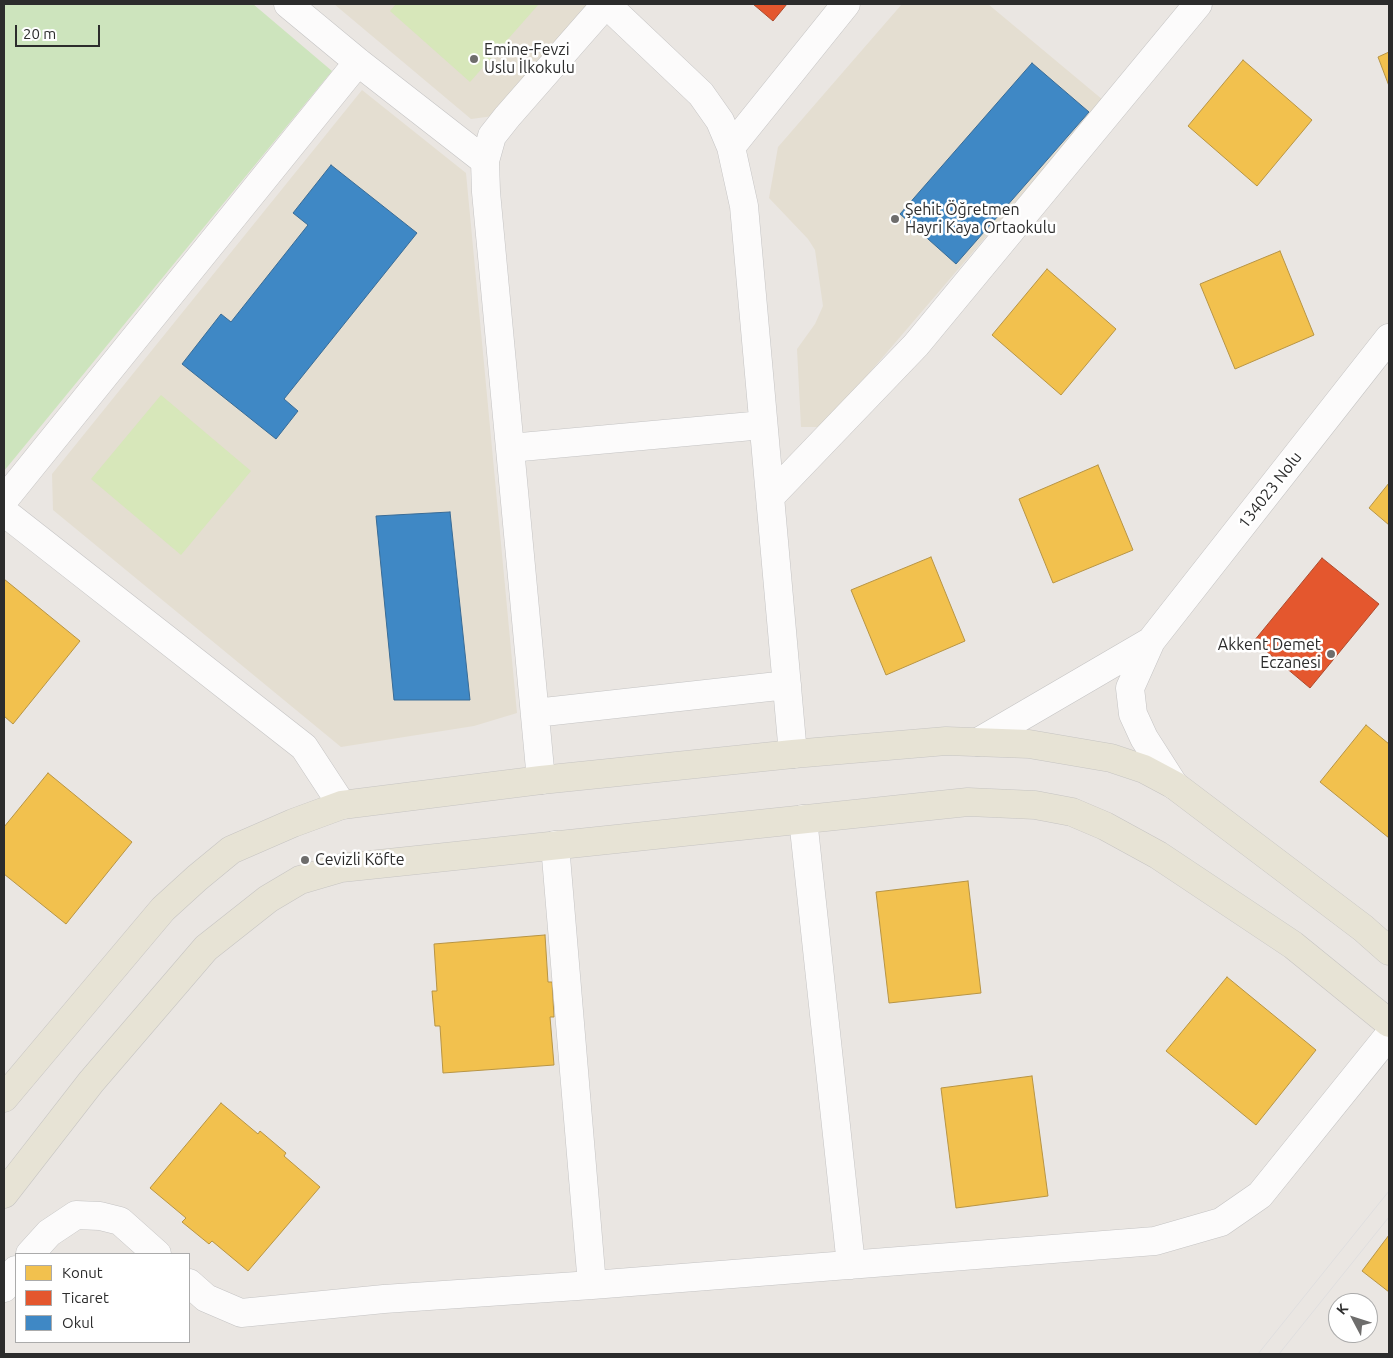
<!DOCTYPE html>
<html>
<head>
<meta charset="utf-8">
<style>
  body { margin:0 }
  #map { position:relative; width:1393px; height:1358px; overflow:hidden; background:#eae6e2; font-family:Ubuntu,sans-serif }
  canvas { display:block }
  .frame { position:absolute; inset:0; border:5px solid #2c2c2c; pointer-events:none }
  .legend { position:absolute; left:15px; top:1253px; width:175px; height:90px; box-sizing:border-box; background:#fff; border:1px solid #ababab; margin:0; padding:6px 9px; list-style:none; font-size:15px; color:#2c2c2c }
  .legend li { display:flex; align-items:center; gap:10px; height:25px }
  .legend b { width:25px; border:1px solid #ababab }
  .north { position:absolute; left:1328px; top:1293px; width:50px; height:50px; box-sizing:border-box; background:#fff; border:1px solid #ababab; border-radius:50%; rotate:310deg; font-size:14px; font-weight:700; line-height:20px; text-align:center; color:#2c2c2c }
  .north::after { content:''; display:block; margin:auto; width:18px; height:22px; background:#6e6d6c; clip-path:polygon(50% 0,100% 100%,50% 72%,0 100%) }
  .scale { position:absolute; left:15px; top:25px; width:85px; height:22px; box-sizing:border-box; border:2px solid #2c2c2c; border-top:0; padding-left:6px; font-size:15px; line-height:18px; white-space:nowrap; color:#2c2c2c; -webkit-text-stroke:4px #fff; paint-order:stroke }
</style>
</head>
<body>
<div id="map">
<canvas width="1393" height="1358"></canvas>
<div class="frame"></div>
<ul class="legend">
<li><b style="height:14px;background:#f2c14e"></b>Konut</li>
<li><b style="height:14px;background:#e4572e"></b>Ticaret</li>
<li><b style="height:14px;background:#3f88c5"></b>Okul</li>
</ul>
<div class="north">K</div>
<div class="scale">20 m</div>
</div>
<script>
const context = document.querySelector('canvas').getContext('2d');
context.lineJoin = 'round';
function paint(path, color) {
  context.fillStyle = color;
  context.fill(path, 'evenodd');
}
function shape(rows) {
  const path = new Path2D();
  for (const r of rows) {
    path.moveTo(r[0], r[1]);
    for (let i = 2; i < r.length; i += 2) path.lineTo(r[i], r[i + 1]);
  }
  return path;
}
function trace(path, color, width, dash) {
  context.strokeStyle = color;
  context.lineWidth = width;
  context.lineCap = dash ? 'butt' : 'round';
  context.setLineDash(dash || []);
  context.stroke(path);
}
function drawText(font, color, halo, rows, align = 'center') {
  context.font = font + ' Ubuntu,sans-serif';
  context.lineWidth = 5;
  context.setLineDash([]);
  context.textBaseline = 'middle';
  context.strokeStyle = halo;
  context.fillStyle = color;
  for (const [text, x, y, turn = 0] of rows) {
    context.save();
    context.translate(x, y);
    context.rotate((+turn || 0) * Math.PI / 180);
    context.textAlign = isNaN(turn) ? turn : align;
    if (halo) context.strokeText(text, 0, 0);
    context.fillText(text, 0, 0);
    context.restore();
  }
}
const education = shape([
  [334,4,595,4,501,115,471,119],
  [902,4,988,4,1103,100,823,427,801,427,797,349,815,324,823,306,815,250,808,239,769,198,778,147],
  [362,90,466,173,517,713,474,726,341,747,53,510,52,474]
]);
const green = shape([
  [4,4,253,4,332,71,4,471]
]);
const pitch = shape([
  [396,4,539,4,470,82,390,11],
  [161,395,251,471,181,555,91,479]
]);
const homes = shape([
  [1389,52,1389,86,1378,57,1389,52],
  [1243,60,1312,120,1257,186,1188,126,1243,60],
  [1280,251,1314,335,1235,369,1200,284,1280,251],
  [1047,269,1116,329,1061,395,992,335,1047,269],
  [1098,465,1133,550,1053,583,1019,499,1098,465],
  [1389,483,1389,525,1369,508,1389,483],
  [931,557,965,641,886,675,851,590,931,557],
  [4,579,80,641,13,724,4,716,4,579],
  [1366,725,1389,744,1389,838,1320,782,1366,725],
  [48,773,132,842,66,924,4,874,4,827,48,773],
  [968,881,981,993,889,1003,876,892,968,881],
  [545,935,548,982,552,982,554,1017,550,1017,554,1065,443,1073,440,1026,435,1026,432,991,437,991,434,944,545,935],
  [1227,977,1316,1050,1256,1125,1166,1051,1227,977],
  [1032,1076,1048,1196,956,1208,941,1088,1032,1076],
  [221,1103,258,1134,260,1131,286,1153,284,1156,320,1187,248,1271,212,1241,209,1244,182,1222,186,1218,150,1188,221,1103],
  [1389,1235,1389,1292,1362,1271,1389,1235]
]);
const shops = shape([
  [753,4,787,4,773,21,753,4],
  [1322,558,1379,604,1310,688,1254,641,1322,558]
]);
const schools = shape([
  [1032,63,1089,112,956,264,900,214,1032,63],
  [331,165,417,233,284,399,298,411,276,439,182,364,221,314,231,322,308,225,293,213,331,165],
  [450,512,470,700,394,700,376,516,450,512]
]);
const minor = shape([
  [288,4,358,62,485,161],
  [606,4,701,94,720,121,731,147,744,206,793,754],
  [731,147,846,4],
  [510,448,763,425],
  [770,497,916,345,1198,4],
  [4,500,358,62],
  [4,512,304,747,342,805],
  [535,713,787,685],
  [978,742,1151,641],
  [541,780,486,192,485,161,492,136,507,117,606,4],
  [1174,785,1144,738,1133,714,1130,688,1151,641,1389,338],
  [803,819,851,1265],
  [555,845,592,1285],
  [30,1254,49,1233,76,1215,100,1216,120,1221,157,1254],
  [189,1283,206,1298,241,1313,384,1299,592,1285,1155,1241,1221,1222,1260,1195,1389,1035],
  [4,1288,16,1270]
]);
const major = shape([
  [4,1098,163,909,197,878,231,850,293,823,342,805,541,780,793,754,946,741,1029,744,1111,758,1144,769,1174,785,1363,928,1389,951],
  [4,1194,91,1082,206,948,268,899,300,880,341,868,968,802,1035,805,1072,812,1105,826,1158,855,1293,945,1389,1023]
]);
const tram = shape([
  [1258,1354,1389,1191],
  [1279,1354,1389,1217]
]);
const markers = [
  [474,59,5,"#6e6d6c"],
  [895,219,5,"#6e6d6c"],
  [1331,654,5,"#6e6d6c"],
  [305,860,5,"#6e6d6c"]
];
const poiNames = [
  ["Emine-Fevzi",484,50],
  ["Uslu İlkokulu",484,68],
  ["Şehit Öğretmen",905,210],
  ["Hayri Kaya Ortaokulu",905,228],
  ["Akkent Demet",1321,645,"right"],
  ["Eczanesi",1321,663,"right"],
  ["Cevizli Köfte",315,860]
];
const streetNames = [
  ["134023 Nolu",1270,490,-52]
];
paint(education, '#e4ded1');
paint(green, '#cde4bd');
paint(pitch, '#d7e7ba');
paint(homes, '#f2c14e');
trace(homes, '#b79444', 1);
paint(shops, '#e4572e');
trace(shops, '#ad4a2d', 1);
paint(schools, '#3f88c5');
trace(schools, '#396c97', 1);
trace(minor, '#c4c3c3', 29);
trace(major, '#c6c4c2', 29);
trace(minor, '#fcfbfb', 28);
trace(major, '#e7e3d5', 28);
trace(tram, '#dfdedf', 1);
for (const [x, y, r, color] of markers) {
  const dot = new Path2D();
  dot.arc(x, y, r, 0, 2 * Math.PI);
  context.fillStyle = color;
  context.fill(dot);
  trace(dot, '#fff', 2);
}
drawText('16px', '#2c2c2c', '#fff', poiNames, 'left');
drawText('16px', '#2c2c2c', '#fff', streetNames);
</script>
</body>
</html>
